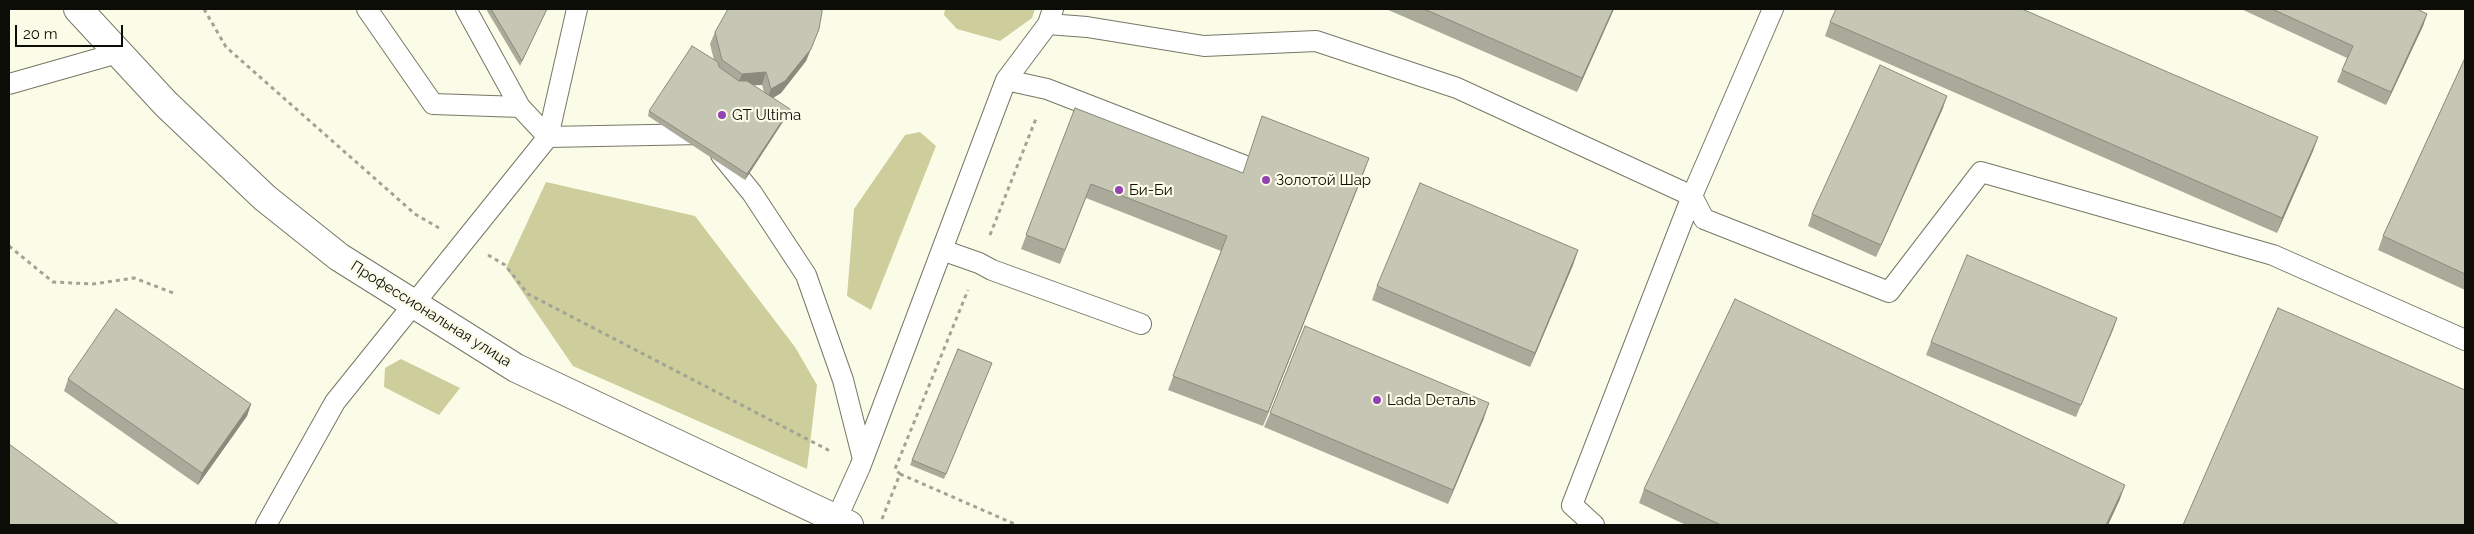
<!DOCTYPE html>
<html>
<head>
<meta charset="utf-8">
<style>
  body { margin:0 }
  #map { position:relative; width:2474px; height:534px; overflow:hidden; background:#fbfce8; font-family:Raleway,sans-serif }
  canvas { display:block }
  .frame { position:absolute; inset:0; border:10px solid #0d0d07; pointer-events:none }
  .scale { position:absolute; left:15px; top:25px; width:108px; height:22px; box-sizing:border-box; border:2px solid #0d0d07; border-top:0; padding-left:6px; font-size:15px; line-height:18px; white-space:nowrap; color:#0d0d07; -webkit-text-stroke:4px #fbfce8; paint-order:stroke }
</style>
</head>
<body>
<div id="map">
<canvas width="2474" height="534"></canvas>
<div class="frame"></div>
<div class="scale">20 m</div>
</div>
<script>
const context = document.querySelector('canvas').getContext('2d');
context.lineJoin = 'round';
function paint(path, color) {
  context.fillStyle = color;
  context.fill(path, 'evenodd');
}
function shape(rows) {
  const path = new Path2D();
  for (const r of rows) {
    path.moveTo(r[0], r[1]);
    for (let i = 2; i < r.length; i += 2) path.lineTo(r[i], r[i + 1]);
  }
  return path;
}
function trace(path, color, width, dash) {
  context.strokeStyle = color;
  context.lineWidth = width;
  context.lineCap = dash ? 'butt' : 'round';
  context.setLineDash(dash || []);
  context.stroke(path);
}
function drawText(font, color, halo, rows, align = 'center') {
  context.font = font + ' Raleway,sans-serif';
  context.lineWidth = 4.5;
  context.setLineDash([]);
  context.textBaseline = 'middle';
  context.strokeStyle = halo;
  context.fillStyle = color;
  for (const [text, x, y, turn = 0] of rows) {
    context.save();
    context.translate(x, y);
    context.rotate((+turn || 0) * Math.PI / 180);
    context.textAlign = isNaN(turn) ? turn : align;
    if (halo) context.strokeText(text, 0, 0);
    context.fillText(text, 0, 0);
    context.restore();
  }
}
const green = shape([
  [945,9,1035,9,1032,18,1000,41,957,29,944,15],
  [920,132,936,146,871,310,847,296,854,209,905,135],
  [546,182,695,216,795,347,817,385,807,469,573,366,506,268],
  [401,359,460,388,439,415,384,387,385,368]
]);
const path = shape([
  [204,9,226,47,415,214,439,228],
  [990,235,1037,116],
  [9,246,53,282,93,284,134,278,176,294],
  [488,255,505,265,528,294,832,452],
  [900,474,1017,525],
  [882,519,900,474,895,469,968,290]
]);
const lane = shape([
  [367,9,433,104,520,107],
  [466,9,520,107,548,137,702,134],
  [1773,9,1692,196,1704,219,1889,292,1981,172,2273,255,2465,340],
  [1048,24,1087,27,1204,46,1316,41,1457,88,1692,196,1572,505,1594,525],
  [1006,80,1047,89,1243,165],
  [9,84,118,53],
  [721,155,752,193,806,275,843,380,863,459],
  [942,250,979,263,992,270,1141,324],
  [836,520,860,467,1006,80,1048,24,1053,9],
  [266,525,335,402,548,137,577,9]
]);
const primary = shape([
  [78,9,166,104,265,198,339,257,516,368,849,525]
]);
const wall = shape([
  [486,9,547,9,520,66],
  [1386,9,1614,9,1577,92],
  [2241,9,2417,9,2427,14,2423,26,2386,105,2337,82,2347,58],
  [1830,22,2318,137,2313,151,2277,233,1825,36],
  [819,29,806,61,781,93,773,98,788,114,745,180,648,116,649,111,714,60,710,44,715,32],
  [753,85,762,85,764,92],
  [2465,58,2465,290,2378,250,2383,236],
  [1075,108,1243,173,1364,172,1263,426,1168,390,1221,251,1086,198,1060,264,1021,249],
  [1943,108,1876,257,1808,226,1812,214],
  [1578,250,1573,265,1530,367,1372,300,1377,286],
  [2117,318,2076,417,1926,355,1931,342],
  [958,349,992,363,944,479,910,465],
  [68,379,251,404,247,416,198,485,64,391],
  [1270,413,1484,418,1448,504,1264,427],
  [1644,489,2120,499,2108,525,1686,525,1639,503]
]);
const shadedWall = shape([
  [1613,9,1614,9,1577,92,1582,78],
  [2427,14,2423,26,2386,105,2391,92],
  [819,29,806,61,781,93,766,102,771,89],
  [766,72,762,85,737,86,742,74],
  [1947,96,1943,108,1876,257,1881,245],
  [790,109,788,114,745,180,747,174],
  [2318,137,2313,151,2277,233,2282,218],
  [1369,158,1364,172,1263,426,1268,412],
  [1578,250,1573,265,1530,367,1535,353],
  [2117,318,2113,330,2076,417,2081,405],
  [1489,403,1484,418,1448,504,1453,490],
  [251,404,247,416,198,485,202,473],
  [2125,485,2120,499,2108,525,2106,525]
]);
const building = shape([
  [491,9,547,9,522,61,491,9],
  [728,9,822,9,822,12,819,29,811,49,785,81,771,89,766,72,742,74,722,60,715,32,728,9],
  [1424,9,1613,9,1582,78,1424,9],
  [1836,9,2022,9,2318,137,2282,218,1830,22,1836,9],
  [2272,9,2417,9,2427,14,2391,92,2342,70,2353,46,2272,9],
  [692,46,718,62,719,67,739,81,747,81,790,109,747,174,649,111,692,46],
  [2465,58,2465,274,2383,236,2465,58],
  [1880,65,1947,96,1881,245,1812,214,1880,65],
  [1075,108,1243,173,1262,116,1369,158,1268,412,1173,376,1227,236,1091,184,1065,250,1026,235,1075,108],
  [1420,183,1578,250,1535,353,1377,286,1420,183],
  [1967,255,2117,318,2081,405,1931,342,1967,255],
  [1735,299,2125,485,2106,525,1721,525,1644,489,1735,299],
  [2278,308,2465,390,2465,525,2183,525,2278,308],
  [116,309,251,404,202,473,68,379,116,309],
  [1305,326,1489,403,1453,490,1270,413,1305,326],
  [958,349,992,363,946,474,912,460,958,349],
  [9,444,119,525,9,525,9,444]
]);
const markers = [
  [722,115,5,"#9342b2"],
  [1266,180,5,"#9342b2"],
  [1119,190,5,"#9342b2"],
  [1377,400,5,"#9342b2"]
];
const poiNames = [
  ["GT Ultima",732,115],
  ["Золотой Шар",1276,180],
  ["Би-Би",1129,190],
  ["Lada Dеталь",1387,400]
];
const streetNames = [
  ["Профессиональная улица",431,314,32]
];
paint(green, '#cdce9b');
trace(lane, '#767766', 22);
trace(primary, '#767766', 30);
trace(path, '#a3a395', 3, [4, 4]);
trace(lane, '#fff', 20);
trace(primary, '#fff', 28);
paint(wall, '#a9aa9a');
paint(shadedWall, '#8a8b7d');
paint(building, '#c5c6b3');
trace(building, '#8a8b7d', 1);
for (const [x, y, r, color] of markers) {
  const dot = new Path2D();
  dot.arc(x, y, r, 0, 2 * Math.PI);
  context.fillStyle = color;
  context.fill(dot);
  trace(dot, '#fbfce8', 2);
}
drawText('15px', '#0d0d07', '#fbfce8', poiNames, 'left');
drawText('15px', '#0d0d07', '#fbfce8', streetNames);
</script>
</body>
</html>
